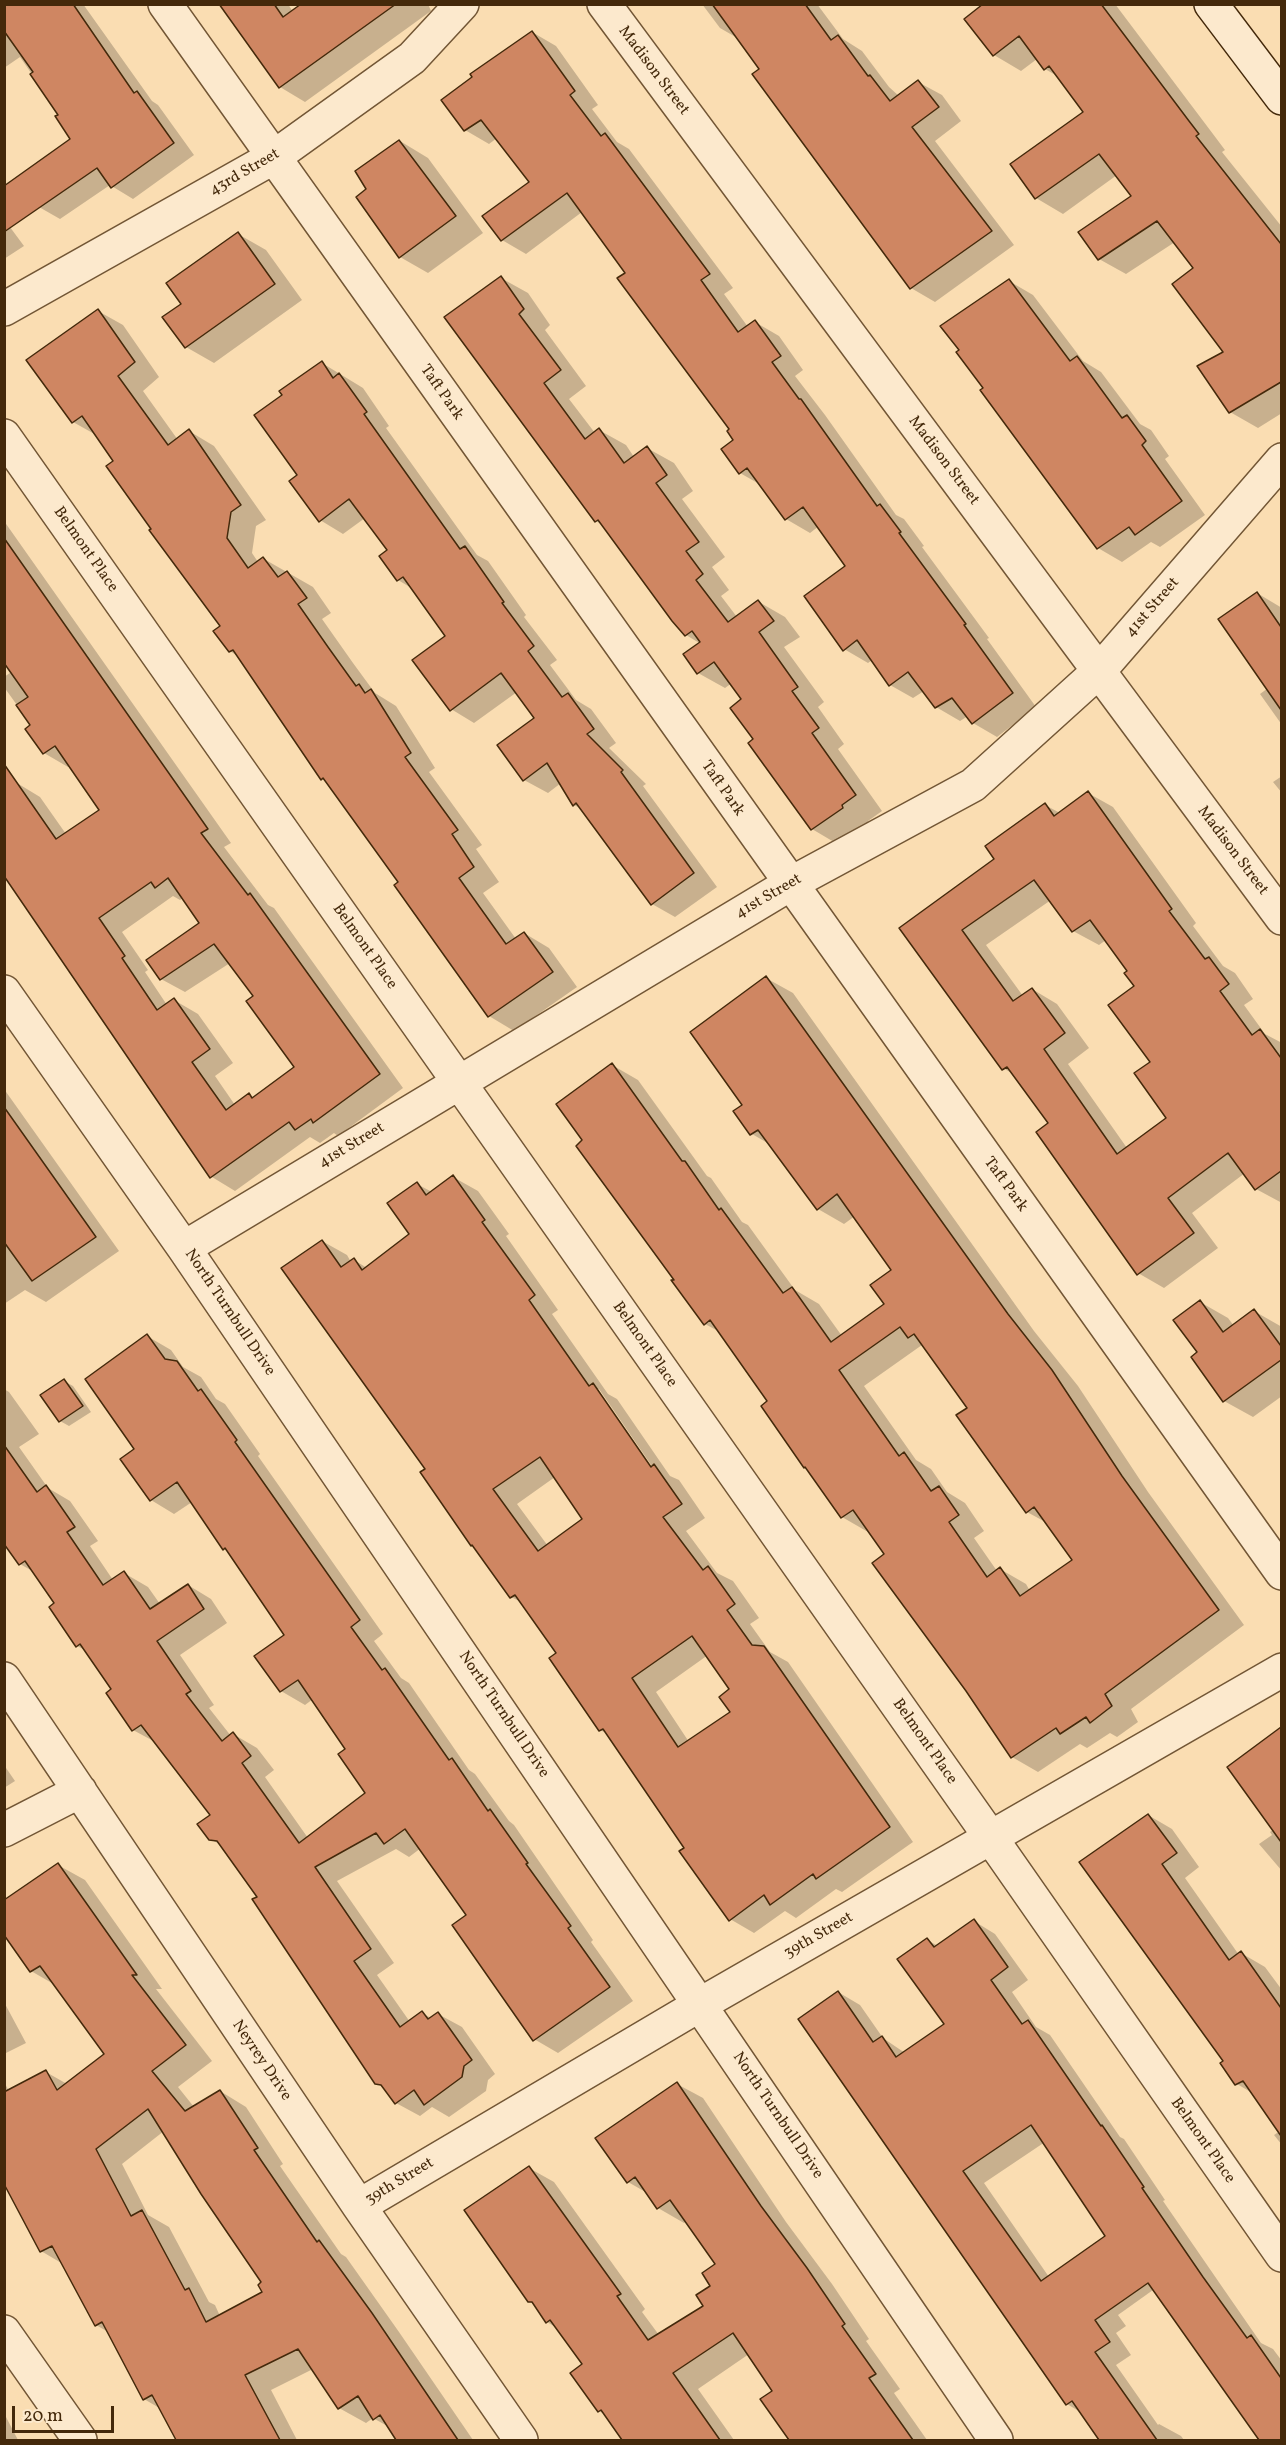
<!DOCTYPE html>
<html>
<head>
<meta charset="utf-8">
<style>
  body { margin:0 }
  #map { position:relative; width:1286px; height:2445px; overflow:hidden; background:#faddb2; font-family:Vollkorn,serif }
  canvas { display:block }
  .frame { position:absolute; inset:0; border:6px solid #44290b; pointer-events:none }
  .scale { position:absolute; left:12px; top:2406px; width:102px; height:27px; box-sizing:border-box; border:3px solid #44290b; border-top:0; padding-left:8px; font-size:18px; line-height:21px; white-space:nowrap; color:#44290b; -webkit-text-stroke:4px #fce9cd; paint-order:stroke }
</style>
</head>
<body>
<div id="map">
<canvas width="1286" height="2445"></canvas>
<div class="frame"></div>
<div class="scale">20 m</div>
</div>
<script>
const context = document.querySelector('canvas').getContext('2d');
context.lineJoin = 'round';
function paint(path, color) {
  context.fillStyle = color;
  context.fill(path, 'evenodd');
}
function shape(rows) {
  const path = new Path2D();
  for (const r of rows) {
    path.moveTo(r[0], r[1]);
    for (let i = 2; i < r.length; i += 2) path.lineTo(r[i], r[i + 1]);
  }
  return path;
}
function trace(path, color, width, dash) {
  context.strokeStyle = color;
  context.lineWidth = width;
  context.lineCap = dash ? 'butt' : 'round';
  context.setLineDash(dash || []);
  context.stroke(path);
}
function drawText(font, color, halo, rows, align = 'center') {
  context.font = font + ' Vollkorn,serif';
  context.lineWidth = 6;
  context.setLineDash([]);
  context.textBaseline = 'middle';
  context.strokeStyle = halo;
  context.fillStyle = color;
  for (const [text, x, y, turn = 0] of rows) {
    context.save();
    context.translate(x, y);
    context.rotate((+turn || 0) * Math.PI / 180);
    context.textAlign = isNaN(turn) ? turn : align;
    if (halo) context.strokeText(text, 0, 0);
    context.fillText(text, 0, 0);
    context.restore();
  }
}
const shadow = shape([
  [4,4,83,4,152,101,158,105,194,155,133,199,110,185,60,219,39,207,72,139,60,115,20,57,4,68],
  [221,4,288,4,293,12,333,4,428,4,431,11,305,102,280,87],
  [702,4,817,4,843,39,862,51,889,87,899,96,918,82,942,95,961,121,935,141,1014,245,935,302,911,288,739,39,720,28],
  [986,4,1115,4,1216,138,1225,150,1222,152,1282,227,1282,413,1258,428,1230,412,1225,353,1195,268,1175,242,1126,274,1099,259,1133,196,1117,175,1063,214,1036,198,1012,165,1085,112,1059,77,1045,69,1037,59,1021,71,994,55,967,19],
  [532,32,556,46,598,105,592,109,617,142,629,149,733,288,724,294,748,327,755,322,779,336,803,370,795,376,825,415,896,515,904,519,924,546,922,547,989,638,987,639,1036,707,997,737,973,723,968,716,960,721,936,707,924,691,913,698,890,685,872,660,868,663,844,649,847,566,819,526,810,533,786,519,761,485,740,473,732,429,627,273,582,212,526,254,502,240,531,182,497,138,489,144,465,130],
  [400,141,428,158,483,233,428,273,400,257,367,189],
  [4,219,24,246,4,259],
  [238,234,266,250,302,300,214,363,186,347,183,305],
  [501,278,528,293,550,325,545,330,586,386,569,399,595,433,599,430,626,445,634,457,647,448,674,463,693,491,682,499,725,557,712,567,729,590,721,596,737,617,759,602,785,617,800,637,784,647,824,702,818,707,844,744,838,749,882,811,868,821,869,824,839,845,812,829,750,743,755,740,743,700,732,683,725,688,698,673,701,644,686,635,604,526,596,521],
  [1009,281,1033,295,1083,361,1101,372,1140,424,1151,430,1169,456,1165,459,1205,515,1160,547,1151,542,1122,562,1098,548,985,388],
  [98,311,123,325,159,377,143,391,178,440,189,431,214,446,266,520,256,526,252,553,258,562,264,559,313,587,331,613,322,619,353,663,375,693,396,706,435,768,429,772,482,845,476,849,499,882,483,893,516,939,524,933,549,948,577,987,514,1031,489,1016,400,882,328,782,322,779,239,657,230,651,222,626,153,529,115,461,98,436,73,422],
  [322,363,363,388,389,426,386,428,477,555,488,561,526,615,524,617,557,660,550,665,576,700,591,709,616,743,609,748,646,784,643,786,717,887,675,917,652,904,584,810,574,805,561,783,548,793,524,780,536,719,517,692,474,723,451,709,447,637,413,589,398,580,390,550,365,518,343,534,320,520,299,476,284,395],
  [4,521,231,843,224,847,268,905,274,908,403,1088,338,1136,334,1133,320,1143,310,1137,235,1191,212,1177,17,783,40,797,66,834,101,811,70,765,68,767,44,753,32,726,4,687,4,677,38,654,4,644],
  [173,896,180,900,183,898,201,924,161,979,185,992,230,963,255,996,296,1067,255,1098,249,1095,235,1105,215,1076,233,1063,198,1014,174,1000,167,1005,145,972,148,970,122,932],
  [1257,593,1282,608,1282,725,1260,694,1268,688],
  [1282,776,1282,793,1273,782],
  [1088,793,1113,807,1196,923,1193,926,1223,966,1235,973,1253,999,1244,1005,1265,1034,1282,1043,1282,1203,1256,1189,1245,1173,1192,1213,1218,1248,1164,1288,1138,1273,1051,1123,1015,1075,1003,1068,901,928,996,859,1045,805,1060,813],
  [1051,900,1073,931,1099,945,1106,940,1130,971,1136,986,1152,1062,1168,1118,1127,1148,1068,1064,1089,1048,1057,1004,1032,989,1023,996,986,945],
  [766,978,793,993,1034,1331,1078,1386,1148,1492,1244,1625,1131,1709,1138,1722,1117,1737,1110,1733,1087,1748,1080,1744,1038,1772,1012,1757,887,1554,870,1531,868,1532,842,1517,769,1402,720,1332,705,1324,584,1140,612,1065,638,1080,707,1176,711,1178,742,1222,748,1225,795,1290,819,1304,842,1336,886,1305,893,1271,855,1216,844,1224,818,1209,771,1145,752,1134,744,1105],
  [922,1345,969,1408,1027,1512,1049,1524,1075,1560,1030,1591,1026,1584,1000,1569,997,1571,974,1538,984,1531,965,1503,947,1492,931,1469,916,1460,864,1386],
  [4,1089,119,1251,46,1302,25,1290,4,1304],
  [453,1177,478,1191,509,1234,506,1236,558,1310,552,1314,608,1394,617,1399,670,1476,679,1480,705,1518,686,1531,717,1573,733,1581,759,1618,750,1624,770,1652,788,1662,913,1842,842,1892,836,1889,796,1918,785,1911,754,1933,730,1919,686,1848,608,1734,600,1730,558,1654,523,1603,511,1597,427,1470,322,1241,347,1255,351,1262,354,1260,367,1268,412,1234,417,1184,432,1192],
  [595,1389,599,1389,656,1472,654,1474],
  [555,1477,584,1520,548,1546,517,1504],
  [708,1655,731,1689,732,1712,689,1742,656,1692],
  [1200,1302,1228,1318,1234,1326,1254,1311,1282,1327,1282,1396,1253,1417,1224,1401,1199,1353],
  [147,1336,171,1350,183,1367,201,1377,216,1399,225,1404,260,1454,258,1456,383,1634,374,1641,401,1678,409,1683,469,1770,475,1774,509,1821,514,1825,593,1940,591,1942,633,2001,558,2053,534,2039,468,1915,421,1848,409,1857,396,1849,337,1881,394,1963,377,1975,410,2022,422,2013,431,2018,438,2014,462,2027,495,2074,488,2080,486,2091,449,2117,432,2107,420,2116,396,2103,385,2088,376,2083,259,1897,223,1846,210,1839,212,1815,157,1743,133,1730,113,1689,87,1651,77,1646,56,1604,34,1572,20,1564,4,1541,4,1389,9,1392,39,1434,19,1447,48,1488,70,1501,98,1541,90,1546,113,1580,124,1573,148,1587,160,1604,188,1585,211,1599,227,1623,180,1655,214,1705,209,1708,231,1736,233,1734,257,1748,274,1770,265,1777,308,1838,367,1794,347,1750,313,1699,305,1705,281,1691,286,1635,230,1552,224,1548,192,1502,174,1514,151,1500,136,1450],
  [64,1381,73,1386,91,1412,69,1426,60,1421],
  [1282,1729,1282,1871,1259,1844,1272,1835,1270,1832,1274,1829,1229,1767],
  [4,1765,15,1781,4,1788],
  [1148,1815,1172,1829,1199,1867,1185,1878,1239,1955,1241,1953,1265,1967,1282,1990,1282,2145,1274,2135,1280,2131,1254,2094,1237,2084,1225,2061,1081,1862],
  [58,1865,85,1880,162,1989,156,1989,212,2061,178,2087,194,2107,220,2091,246,2107,283,2164,280,2166,341,2254,346,2257,399,2332,473,2440,398,2440,389,2427,373,2418,366,2423,339,2408,313,2369,271,2390,297,2440,178,2440,161,2409,144,2399,110,2333,96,2325,63,2264,41,2251,9,2189,4,2187,4,2082,9,2091,46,2072,67,2084,106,2054,57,1986,31,1971,4,1932],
  [164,2131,263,2283,265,2292,220,2316,215,2305,209,2302,169,2227,148,2215,122,2164],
  [974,1921,995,1934,1028,1980,1012,1992,1036,2027,1050,2035,1120,2137,1124,2139,1165,2200,1163,2201,1225,2291,1261,2343,1273,2349,1282,2361,1282,2440,1260,2440,1153,2290,1118,2315,1126,2326,1116,2333,1131,2355,1116,2365,1158,2425,1159,2424,1181,2436,1184,2440,1101,2440,1082,2413,1067,2404,838,1992,860,2005,883,2038,905,2053,946,2024,927,1940,938,1946],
  [1045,2142,1107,2237,1049,2277,984,2183],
  [4,2002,26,2043,4,2054],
  [677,2084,703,2098,786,2222,832,2284,869,2339,866,2341,900,2389,894,2393,927,2440,791,2440,762,2399,774,2391,749,2354,698,2389,734,2440,624,2440,606,2415,599,2411,584,2364,557,2328,547,2322,536,2305,529,2301,529,2168,554,2182,645,2309,642,2312,659,2335,706,2306,717,2264,686,2221,684,2223,658,2208,649,2194,628,2182],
  [4,2416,6,2417,18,2440,4,2440]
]);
const building = shape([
  [4,4,73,4,134,93,137,91,174,143,111,188,97,168,4,232,4,186,70,139,55,116,58,115,30,74,33,72,4,31,4,4],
  [219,4,274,4,283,17,301,4,396,4,279,88,219,4],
  [712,4,805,4,831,40,838,35,868,76,870,75,890,101,918,80,939,107,912,127,992,231,910,289,752,74,759,69,712,4],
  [983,4,1101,4,1189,121,1199,134,1196,136,1281,244,1281,382,1229,413,1197,366,1223,352,1172,284,1193,268,1157,221,1098,260,1078,232,1131,196,1099,154,1035,199,1010,164,1083,112,1049,66,1044,70,1019,36,993,56,964,19,983,4],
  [532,31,575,91,570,95,601,136,605,133,710,274,701,280,738,332,755,320,781,356,772,362,799,399,801,399,877,506,880,504,901,532,899,533,966,624,964,625,1013,693,972,724,952,698,935,708,908,672,889,686,857,640,843,651,804,596,845,566,803,507,785,520,747,468,739,474,721,449,733,440,727,431,729,429,617,278,625,273,567,193,501,241,482,216,529,182,481,120,464,131,441,100,472,77,470,74,532,31],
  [399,140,456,216,399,258,356,197,366,189,355,171,399,140],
  [238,232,275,284,185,348,162,317,181,304,166,283,238,232],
  [501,276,524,309,519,314,561,370,544,383,585,439,599,428,624,463,647,446,667,475,656,483,699,542,686,551,703,574,696,580,728,622,758,600,774,621,759,632,798,687,792,691,819,728,812,733,856,795,842,805,843,808,811,830,748,743,753,739,730,708,741,699,714,662,697,674,683,654,700,642,692,631,685,636,672,621,598,520,595,522,444,317,501,276],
  [1009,279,1070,361,1077,356,1122,418,1127,415,1146,441,1142,445,1182,501,1135,535,1129,527,1097,549,980,390,983,388,956,352,959,350,940,326,1009,279],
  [98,309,135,362,118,376,168,445,189,429,241,505,231,512,227,538,248,568,263,557,278,577,287,571,307,598,298,604,328,647,356,686,359,684,365,693,371,689,411,753,405,757,458,830,452,834,474,867,459,878,506,944,524,932,553,972,488,1017,394,885,398,882,323,778,321,780,233,650,229,652,213,631,220,626,149,530,151,529,106,466,113,461,82,416,72,423,26,360,98,309],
  [322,361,333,378,339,373,367,412,364,414,460,549,465,546,504,602,502,603,534,646,528,651,562,697,568,693,594,729,587,734,623,770,621,772,694,873,651,905,576,803,573,806,547,763,523,781,497,745,534,718,501,673,450,711,412,660,445,636,403,577,397,581,379,556,387,550,349,499,319,522,289,481,297,475,254,415,282,395,279,391,322,361],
  [4,538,208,829,201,833,248,895,250,893,380,1074,313,1123,311,1119,295,1130,289,1122,210,1178,4,876,4,764,56,839,99,810,55,746,43,754,25,729,30,725,16,705,28,697,4,663,4,538],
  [168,878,199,923,146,960,160,980,214,944,253,996,246,1001,294,1067,252,1098,249,1093,226,1110,192,1062,210,1049,174,998,157,1010,122,958,125,956,99,918,151,882,155,888,168,878],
  [1257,592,1281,627,1281,710,1218,619,1257,592],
  [1088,791,1172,909,1169,911,1205,959,1209,957,1229,984,1220,991,1252,1035,1260,1029,1281,1058,1281,1171,1255,1190,1228,1153,1168,1198,1194,1233,1137,1275,1036,1132,1048,1123,1007,1067,1002,1070,899,928,994,859,985,846,1045,803,1054,816,1088,791],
  [1034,880,1072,932,1090,920,1127,971,1124,973,1134,986,1108,1005,1150,1062,1134,1073,1166,1118,1117,1154,1044,1049,1065,1033,1032,988,1013,1001,962,930,1034,880],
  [766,976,1008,1314,1052,1370,1122,1476,1219,1610,1105,1694,1112,1706,1090,1723,1086,1717,1060,1734,1056,1728,1011,1758,966,1691,872,1563,884,1554,853,1510,841,1518,805,1467,804,1468,761,1406,767,1401,710,1320,704,1325,671,1280,674,1280,576,1146,582,1140,556,1104,612,1063,682,1161,685,1161,719,1210,721,1208,783,1293,792,1287,831,1342,884,1304,870,1285,891,1270,837,1194,817,1210,758,1130,750,1135,733,1111,742,1105,690,1032,766,976],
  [900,1327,908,1338,914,1334,967,1408,956,1415,1026,1513,1034,1507,1072,1560,1020,1596,1000,1567,987,1577,949,1522,959,1515,939,1486,931,1491,904,1452,899,1456,839,1370,900,1327],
  [4,1107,96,1237,32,1281,4,1242,4,1107],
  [453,1175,485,1220,482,1222,535,1295,529,1300,589,1386,593,1383,651,1467,654,1464,682,1504,663,1517,703,1570,708,1566,735,1604,727,1610,752,1645,764,1646,890,1827,816,1879,813,1874,770,1905,764,1895,729,1921,679,1851,684,1848,603,1729,599,1731,549,1658,556,1653,515,1595,510,1598,472,1545,471,1546,420,1472,425,1469,281,1268,322,1240,341,1267,354,1258,362,1270,409,1234,387,1203,417,1182,426,1195,453,1175],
  [540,1457,582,1519,538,1551,493,1489,540,1457],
  [692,1636,729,1689,719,1697,730,1712,678,1747,632,1678,692,1636],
  [1200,1300,1223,1332,1254,1309,1281,1346,1281,1360,1223,1402,1191,1357,1197,1352,1173,1320,1200,1300],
  [147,1334,165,1359,177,1361,198,1391,201,1389,237,1440,235,1442,360,1620,351,1627,382,1670,385,1668,449,1760,452,1758,488,1811,490,1809,528,1863,526,1864,571,1926,568,1928,610,1987,533,2041,452,1925,466,1915,405,1829,384,1844,376,1833,315,1867,371,1949,354,1961,400,2027,422,2011,428,2019,438,2012,472,2060,464,2066,462,2077,424,2105,414,2090,395,2104,381,2085,375,2084,252,1899,257,1897,217,1841,209,1840,197,1824,210,1815,141,1725,132,1731,106,1693,111,1689,80,1644,76,1647,49,1607,54,1603,25,1561,19,1565,4,1544,4,1445,37,1492,46,1485,75,1527,67,1532,103,1585,124,1571,150,1609,188,1584,204,1609,157,1641,191,1691,186,1694,222,1741,233,1732,251,1756,242,1763,299,1843,365,1793,338,1754,345,1749,298,1680,280,1692,254,1656,284,1635,225,1548,223,1550,177,1482,150,1501,120,1459,134,1449,85,1379,147,1334],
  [64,1379,83,1406,59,1422,40,1395,64,1379],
  [1281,1727,1281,1842,1227,1767,1281,1727],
  [1148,1814,1177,1853,1162,1864,1229,1960,1241,1951,1281,2008,1281,2136,1243,2081,1235,2085,1220,2063,1223,2061,1079,1862,1148,1814],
  [58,1863,137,1975,132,1975,186,2045,152,2071,185,2111,220,2090,258,2148,254,2150,317,2242,319,2240,372,2313,458,2440,396,2440,380,2415,373,2420,358,2396,338,2409,298,2349,245,2375,280,2440,176,2440,152,2395,143,2400,102,2322,95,2326,52,2246,40,2252,4,2184,4,2092,46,2070,57,2090,104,2054,40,1966,30,1972,4,1935,4,1900,58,1863],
  [148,2109,201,2194,261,2282,258,2285,262,2292,206,2322,189,2288,185,2290,142,2210,131,2216,96,2149,148,2109],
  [974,1919,1008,1967,991,1980,1022,2024,1028,2020,1101,2126,1102,2125,1144,2187,1142,2188,1203,2277,1247,2338,1251,2335,1281,2378,1281,2440,1259,2440,1148,2283,1095,2320,1110,2342,1095,2352,1157,2440,1099,2440,1072,2401,1066,2405,798,2019,838,1991,873,2042,882,2036,896,2057,944,2024,897,1959,927,1938,934,1947,974,1919],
  [1031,2125,1105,2236,1041,2281,963,2171,1031,2125],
  [677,2082,761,2206,807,2268,845,2324,842,2326,876,2374,869,2378,913,2440,789,2440,760,2399,772,2391,733,2333,673,2373,720,2440,622,2440,601,2410,598,2412,570,2373,582,2364,550,2320,546,2323,532,2302,528,2302,464,2210,529,2166,621,2294,617,2296,648,2340,703,2306,696,2295,710,2286,702,2273,715,2264,670,2200,657,2209,635,2177,627,2183,595,2138,677,2082]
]);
const street = shape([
  [165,4,1282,1573],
  [604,4,1282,918],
  [4,309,274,157,412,58,462,4],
  [4,436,991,1838,1282,2255],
  [4,992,184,1248,996,2440],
  [184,1248,790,884,973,785,1099,671,1282,460],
  [4,1679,359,2206,521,2440],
  [4,1830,80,1791],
  [359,2206,701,2004,1282,1670],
  [4,2332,80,2440]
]);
const secondary = shape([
  [1211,4,1282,98]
]);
const streetNames = [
  ["Madison Street",653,71,53],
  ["43rd Street",245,173,-30],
  ["Taft Park",441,393,55],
  ["Madison Street",943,461,53],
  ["Belmont Place",85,550,55],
  ["41st Street",1153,608,-49],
  ["Taft Park",722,789,55],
  ["Madison Street",1232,851,53],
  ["41st Street",769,897,-30],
  ["Belmont Place",364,947,55],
  ["41st Street",352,1146,-31],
  ["Taft Park",1005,1185,54],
  ["North Turnbull Drive",229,1313,56],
  ["Belmont Place",644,1345,55],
  ["North Turnbull Drive",503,1715,56],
  ["Belmont Place",924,1742,55],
  ["39th Street",819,1936,-30],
  ["Neyrey Drive",261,2061,56],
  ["North Turnbull Drive",777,2116,56],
  ["Belmont Place",1202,2141,55],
  ["39th Street",400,2182,-31]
];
paint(shadow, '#0003');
paint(building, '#cf8662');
trace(building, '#44290b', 1.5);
trace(street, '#725635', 36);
trace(secondary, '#44290b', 36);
trace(street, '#fce9cd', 33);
trace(secondary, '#fce9cd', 33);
drawText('16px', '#44290b', '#fce9cd', streetNames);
</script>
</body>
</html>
